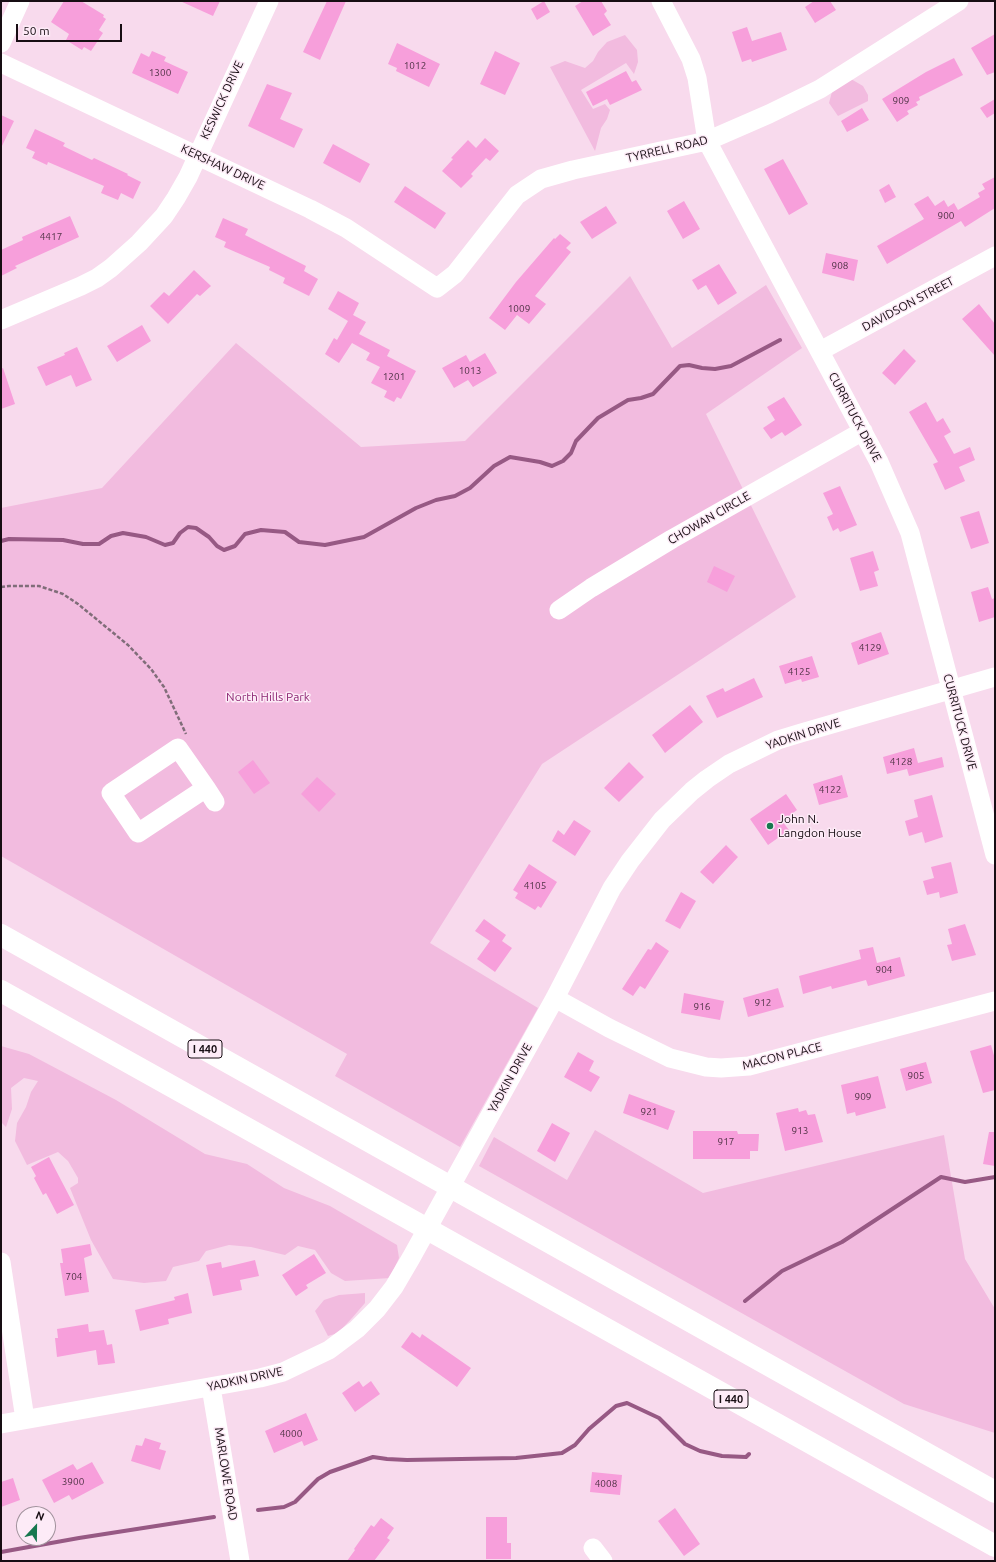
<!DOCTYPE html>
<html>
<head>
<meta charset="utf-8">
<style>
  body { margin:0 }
  #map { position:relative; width:996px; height:1562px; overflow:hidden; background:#f8daed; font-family:Ubuntu,sans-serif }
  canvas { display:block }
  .frame { position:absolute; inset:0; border:2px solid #170d13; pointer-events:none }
  .north { position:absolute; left:16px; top:1506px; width:40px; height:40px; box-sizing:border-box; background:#fdebf7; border:1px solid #a1929c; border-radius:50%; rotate:22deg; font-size:11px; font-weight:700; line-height:16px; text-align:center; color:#170d13 }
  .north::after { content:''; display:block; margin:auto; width:14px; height:18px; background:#17784f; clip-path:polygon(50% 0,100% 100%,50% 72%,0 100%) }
  .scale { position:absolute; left:16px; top:24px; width:106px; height:18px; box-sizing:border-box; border:2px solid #170d13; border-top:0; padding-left:5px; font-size:12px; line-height:14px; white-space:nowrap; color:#170d13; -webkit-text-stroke:3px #fdebf7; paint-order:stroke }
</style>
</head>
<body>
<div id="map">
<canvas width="996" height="1562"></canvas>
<div class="frame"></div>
<div class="north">N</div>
<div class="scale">50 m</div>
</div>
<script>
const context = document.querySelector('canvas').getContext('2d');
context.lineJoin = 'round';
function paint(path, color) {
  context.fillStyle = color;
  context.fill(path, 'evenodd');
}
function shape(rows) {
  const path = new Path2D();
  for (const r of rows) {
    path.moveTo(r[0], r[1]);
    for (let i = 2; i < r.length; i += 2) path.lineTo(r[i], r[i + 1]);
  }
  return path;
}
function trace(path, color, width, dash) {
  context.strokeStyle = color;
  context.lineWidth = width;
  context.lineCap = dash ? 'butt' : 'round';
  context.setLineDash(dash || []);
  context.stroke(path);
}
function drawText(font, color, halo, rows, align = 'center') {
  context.font = font + ' Ubuntu,sans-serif';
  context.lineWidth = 3;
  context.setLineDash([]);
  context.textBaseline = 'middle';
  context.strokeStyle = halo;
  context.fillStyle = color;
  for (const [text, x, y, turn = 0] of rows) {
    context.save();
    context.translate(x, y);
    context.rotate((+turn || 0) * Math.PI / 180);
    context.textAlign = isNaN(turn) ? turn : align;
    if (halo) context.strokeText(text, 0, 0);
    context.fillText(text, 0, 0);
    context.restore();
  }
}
const green = shape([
  [625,35,637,50,638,62,634,74,626,63,581,90,593,109,605,104,610,110,607,119,601,128,595,151,550,67,565,61,585,68,593,61,598,52,607,42],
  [851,79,863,86,868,95,868,101,838,116,829,103,833,88],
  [630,276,672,348,766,285,802,348,706,414,796,597,542,764,430,943,538,1008,460,1147,335,1076,347,1054,1,856,1,508,102,488,236,343,361,447,465,441],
  [1,1046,29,1054,116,1100,205,1154,247,1164,284,1188,330,1206,397,1245,399,1258,390,1278,345,1281,331,1273,315,1250,298,1246,285,1255,251,1247,229,1245,206,1251,199,1261,173,1267,166,1281,144,1283,113,1279,91,1240,70,1188,78,1183,78,1178,68,1161,58,1152,27,1165,15,1141,17,1123,26,1107,31,1092,38,1081,24,1078,11,1088,12,1109,6,1127,1,1122],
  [595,1130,703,1193,944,1135,965,1259,995,1309,995,1433,904,1404,479,1166,494,1137,567,1180],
  [365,1293,365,1303,352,1318,338,1333,328,1336,315,1311,324,1300,339,1295]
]);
const stream = shape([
  [1,541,9,539,63,540,83,544,99,544,111,536,123,533,146,537,165,545,173,543,180,533,188,527,196,528,209,537,217,546,224,550,235,546,245,534,261,530,285,532,299,542,325,545,364,537,416,508,436,500,455,496,470,488,494,466,510,457,540,462,552,466,563,461,571,453,576,441,598,418,628,400,641,398,653,394,680,366,689,365,702,368,715,369,731,366,780,340],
  [745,1301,782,1271,842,1242,941,1177,965,1182,995,1177],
  [258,1510,284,1507,295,1502,318,1479,330,1472,373,1457,387,1459,407,1460,516,1458,562,1453,575,1445,589,1429,616,1406,627,1403,659,1418,685,1444,700,1451,722,1456,746,1457,749,1454],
  [1,1552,79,1538,214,1517]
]);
const building = shape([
  [64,1,81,1,104,15,103,17,106,19,99,30,103,33,91,51,84,47,82,50,66,40,69,34,51,22],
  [180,1,220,1,213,16],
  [327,1,346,1,320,60,303,52],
  [544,1,550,12,537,20,531,9],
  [583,1,601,1,607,11,604,14,611,25,593,36,575,6],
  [814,1,830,1,836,10,815,23,805,7],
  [747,27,752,41,781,32,787,50,752,62,751,59,742,62,732,32],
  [995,34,995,72,987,75,971,48],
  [397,43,440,64,429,87,396,71,397,68,388,64],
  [152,51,166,57,164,61,188,72,178,94,132,73,141,53,149,57],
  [495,51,520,63,505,95,480,84],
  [954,58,963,75,919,97,920,100,916,102,918,105,907,111,909,114,897,122,882,99,926,72],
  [626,71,632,82,636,80,642,90,610,105,607,99,593,106,586,92],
  [267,84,292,93,280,119,303,129,294,148,248,126],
  [995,99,995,113,987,118,980,108],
  [862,108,869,120,847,132,841,121],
  [1,115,14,121,1,148],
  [35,129,65,143,63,146,92,160,94,158,128,174,127,175,141,182,133,199,121,193,118,200,101,193,104,186,48,162,47,165,32,158,35,152,26,148],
  [485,138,499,151,490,161,486,158,471,174,473,176,461,188,442,171,453,159,451,158,468,140,476,148],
  [333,144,370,164,360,183,323,163],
  [783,159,808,204,789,215,764,169],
  [995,177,995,208,965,227,961,221,887,264,877,246,924,219,914,204,928,196,935,206,944,200,948,207,954,203,958,210,980,197,978,193,985,189,982,184],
  [889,184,896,197,885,203,879,190],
  [405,186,446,213,435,229,394,202],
  [684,201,700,229,683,239,667,211],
  [606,206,617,223,592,239,580,222],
  [70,216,79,237,15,266,17,268,1,276,1,250,23,240,22,237],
  [223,218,248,229,245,235,306,266,304,271,318,279,309,296,283,283,285,278,269,270,270,267,224,247,226,242,215,237],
  [560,234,571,243,566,248,571,252,535,296,546,304,529,324,517,315,505,330,489,318,516,282,554,238,555,239],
  [826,253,858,260,854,281,822,273],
  [719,264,737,293,718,305,706,285,698,290,692,280],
  [194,270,211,286,200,296,197,294,168,324,150,306,164,292,169,296],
  [338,291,359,303,353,315,366,322,359,334,390,350,387,356,416,371,401,399,397,397,394,402,384,397,387,391,371,383,380,367,366,360,370,353,352,343,339,363,325,354,334,338,337,340,348,321,328,309],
  [979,304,995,324,995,356,962,319],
  [142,325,151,341,117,362,107,346],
  [77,347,92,380,76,387,71,375,46,386,37,367,65,355,64,353],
  [904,349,916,361,895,385,882,373],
  [485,353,497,373,473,387,468,380,454,388,442,368,466,355,470,362],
  [3,368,15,404,1,409,1,369],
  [784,397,802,425,785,436,782,432,771,439,763,428,775,420,767,407],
  [926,402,937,422,943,418,951,432,944,436,954,454,970,447,975,460,959,467,965,481,945,490,933,464,938,462,909,412],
  [840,486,857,525,840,532,838,528,833,531,827,517,833,514,823,493],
  [979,511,989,543,971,549,960,517],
  [873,551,879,570,874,572,878,586,860,591,850,558],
  [714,566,735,576,727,592,707,582],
  [988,587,992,599,995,598,995,617,979,622,971,592],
  [881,632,889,654,858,665,851,643],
  [812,656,819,677,802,682,801,679,785,684,779,666],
  [754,678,763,697,717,718,706,696,723,688,725,692],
  [690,705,703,722,665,753,652,735],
  [914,748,918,763,942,757,944,767,909,776,907,769,887,774,883,757],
  [253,760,270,783,254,794,238,772],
  [629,762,644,777,619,802,604,788],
  [842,775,848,797,819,805,813,784],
  [317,777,336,794,319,812,301,794],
  [786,794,797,810,782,821,789,830,768,845,750,819],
  [932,795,943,837,925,843,922,832,909,836,905,821,918,817,914,800],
  [574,820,591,831,575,856,552,841,558,830,564,835],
  [726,845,738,857,713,884,700,872],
  [951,862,958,893,940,898,939,892,927,895,923,881,934,878,931,867],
  [529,864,557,882,541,908,538,906,535,910,515,898,518,893,513,890],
  [681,892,696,901,680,929,665,921],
  [484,919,506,935,502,941,512,948,495,972,477,959,490,941,475,931],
  [965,924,976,955,952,961,947,945,952,944,948,929],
  [656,942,669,951,645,989,640,986,633,996,622,989,648,949,651,950],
  [873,947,877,963,900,957,905,976,868,986,866,980,832,989,831,986,803,994,799,976,861,959,859,950],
  [778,988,784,1007,748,1017,743,998],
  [684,993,724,1001,720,1020,681,1013],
  [991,1045,995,1059,995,1090,983,1093,970,1051],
  [578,1052,594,1061,589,1071,600,1077,591,1092,564,1077],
  [926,1062,932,1083,906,1091,900,1069],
  [878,1076,886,1108,856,1116,855,1112,847,1114,841,1085],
  [629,1094,675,1111,668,1130,623,1113],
  [798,1108,799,1112,806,1110,808,1115,815,1114,823,1142,785,1151,776,1113],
  [552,1123,570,1133,555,1162,537,1151],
  [693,1131,737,1131,738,1134,759,1134,758,1151,750,1151,750,1159,693,1159],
  [989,1132,995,1132,995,1166,983,1164],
  [49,1157,74,1205,57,1214,46,1193,43,1195,34,1178,36,1176,31,1167],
  [90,1244,92,1255,84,1258,89,1292,65,1296,60,1263,63,1263,61,1249],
  [314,1254,326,1273,306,1285,308,1288,296,1296,282,1275],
  [255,1260,259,1276,240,1280,242,1290,213,1296,206,1265,221,1262,222,1268],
  [188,1293,192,1313,168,1319,169,1324,140,1331,135,1310,175,1300,174,1297],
  [88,1324,89,1332,104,1330,107,1345,112,1344,115,1363,98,1365,96,1350,57,1357,55,1338,58,1338,57,1329],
  [412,1332,420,1338,422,1334,471,1368,457,1387,401,1347],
  [359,1381,363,1387,371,1381,380,1394,355,1412,342,1393],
  [306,1413,318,1440,304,1446,302,1441,274,1453,265,1431],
  [145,1438,161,1443,159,1449,166,1451,160,1470,131,1461,136,1445,142,1446],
  [92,1462,104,1483,72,1500,69,1495,54,1503,42,1480,73,1464,77,1470],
  [592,1472,622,1475,620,1495,590,1492],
  [13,1478,20,1500,1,1507,1,1482],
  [675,1508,700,1544,684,1556,658,1521],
  [486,1517,507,1517,507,1543,511,1543,511,1559,486,1559],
  [381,1518,394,1528,387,1538,390,1540,374,1561,347,1561,355,1550,354,1549,371,1525,374,1527]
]);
const path = shape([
  [1,587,9,586,39,586,63,594,78,604,128,645,151,669,164,687,186,734]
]);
const minor = shape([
  [661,1,691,59,697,78,707,141,879,462,910,533,995,855],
  [1,43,20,1],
  [1,63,310,209,346,228,437,288,455,274,517,195,541,179,573,170,707,141,769,114,820,89,959,1],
  [1,320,81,286,97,278,111,268,139,243,164,216,176,198,188,177,269,1],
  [820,351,995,256],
  [559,610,591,588,672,539,863,431],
  [206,788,138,833,111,793,178,748,206,788,215,802],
  [555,998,609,1028,670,1058,706,1067,721,1068,749,1066,995,1001],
  [1,1262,25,1419],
  [211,1387,240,1561],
  [1,1424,260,1378,283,1372,329,1350,357,1329,377,1309,394,1287,411,1258,555,998,612,888,630,861,662,820,692,791,707,779,729,764,778,740,801,733,995,677],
  [593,1548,603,1561]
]);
const highway = shape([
  [1,935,995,1492],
  [1,991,995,1546]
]);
const markers = [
  [770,826,4,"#17784f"]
];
const numberNames = [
  ["1012",415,66],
  ["1300",160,73],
  ["909",901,101],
  ["900",946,216],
  ["4417",51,237],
  ["908",840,266],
  ["1009",519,309],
  ["1013",470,371],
  ["1201",394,377],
  ["4129",870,648],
  ["4125",799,672],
  ["4128",901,762],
  ["4122",830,790],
  ["4105",535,886],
  ["904",884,970],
  ["912",763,1003],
  ["916",702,1007],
  ["905",916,1076],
  ["909",863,1097],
  ["921",649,1112],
  ["913",800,1131],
  ["917",726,1142],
  ["704",74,1277],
  ["4000",291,1434],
  ["3900",73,1482],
  ["4008",606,1484]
];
const shields = [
  [205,1049,34],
  [731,1399,34]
];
const shieldNames = [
  ["I 440",205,1049],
  ["I 440",731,1399]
];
const streetNames = [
  ["KESWICK DRIVE",222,100,-65],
  ["TYRRELL ROAD",667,149,-13],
  ["KERSHAW DRIVE",223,167,25],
  ["DAVIDSON STREET",908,304,-28],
  ["CURRITUCK DRIVE",855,417,62],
  ["CHOWAN CIRCLE",709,518,-30],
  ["CURRITUCK DRIVE",960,722,75],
  ["YADKIN DRIVE",803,734,-18],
  ["MACON PLACE",782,1056,-14],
  ["YADKIN DRIVE",510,1078,-61],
  ["YADKIN DRIVE",245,1379,-12],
  ["MARLOWE ROAD",226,1474,81]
];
const parkNames = [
  ["North Hills Park",268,697]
];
const poiNames = [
  ["John N.",778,819],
  ["Langdon House",778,833]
];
paint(green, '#f2bbdf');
trace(stream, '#975984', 4);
paint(building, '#f79fdb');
trace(path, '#806d79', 2.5, [4, 2]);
trace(minor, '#fff', 19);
trace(highway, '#fff', 22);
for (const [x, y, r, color] of markers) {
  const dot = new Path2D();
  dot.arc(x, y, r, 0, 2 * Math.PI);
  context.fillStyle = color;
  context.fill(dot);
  trace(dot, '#fdebf7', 1.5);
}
drawText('10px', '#4f3245', null, numberNames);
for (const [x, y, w] of shields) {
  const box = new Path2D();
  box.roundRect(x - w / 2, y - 9, w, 18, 3);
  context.fillStyle = '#fdebf7';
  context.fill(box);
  trace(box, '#170d13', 1);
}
drawText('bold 11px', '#170d13', null, shieldNames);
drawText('12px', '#170d13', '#fdebf7', streetNames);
drawText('12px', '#8d2874', '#fdebf7', parkNames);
drawText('12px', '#170d13', '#fdebf7', poiNames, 'left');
</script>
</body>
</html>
